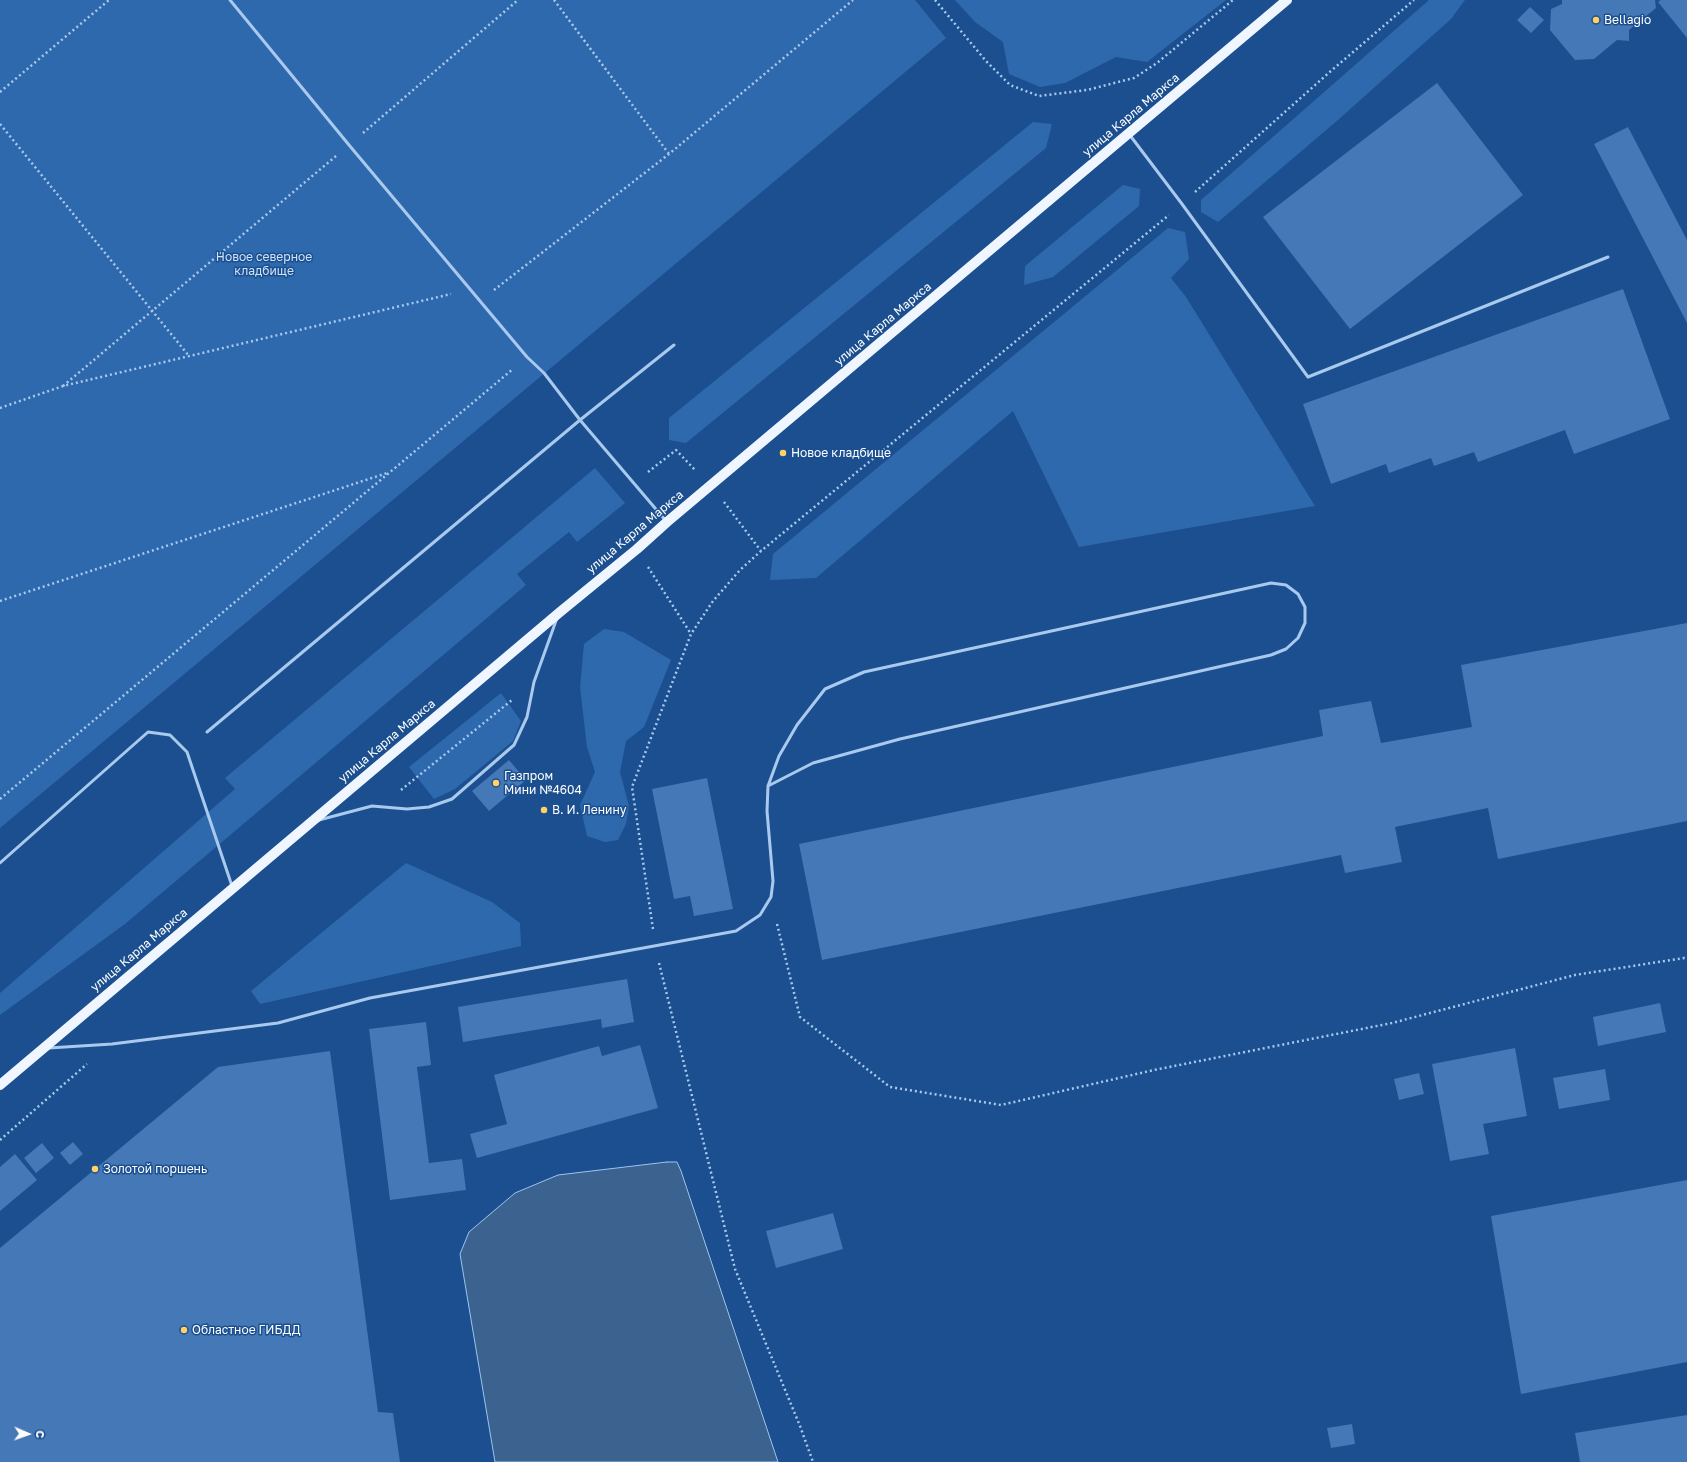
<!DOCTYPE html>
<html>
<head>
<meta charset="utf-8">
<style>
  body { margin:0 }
  #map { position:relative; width:1687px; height:1462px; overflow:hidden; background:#1b4f8f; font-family:"Golos Text",sans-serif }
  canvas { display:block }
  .north { position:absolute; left:8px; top:1414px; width:40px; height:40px; -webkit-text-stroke:3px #1b4f8f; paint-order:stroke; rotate:92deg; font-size:11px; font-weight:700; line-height:16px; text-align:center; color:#fff }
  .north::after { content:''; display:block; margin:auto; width:14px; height:18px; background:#fff; clip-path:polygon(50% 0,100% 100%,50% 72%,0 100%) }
</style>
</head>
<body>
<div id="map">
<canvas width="1687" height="1462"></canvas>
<div class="north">С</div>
</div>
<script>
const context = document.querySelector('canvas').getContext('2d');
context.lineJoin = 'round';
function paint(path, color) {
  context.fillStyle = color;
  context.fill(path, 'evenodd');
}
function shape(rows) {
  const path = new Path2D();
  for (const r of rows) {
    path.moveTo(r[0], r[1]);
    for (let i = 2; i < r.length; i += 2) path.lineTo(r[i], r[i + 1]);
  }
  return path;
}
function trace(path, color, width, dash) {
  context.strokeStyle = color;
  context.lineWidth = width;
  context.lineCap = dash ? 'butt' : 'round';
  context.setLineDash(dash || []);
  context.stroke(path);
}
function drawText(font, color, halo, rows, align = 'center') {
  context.font = font + ' "Golos Text",sans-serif';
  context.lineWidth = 3;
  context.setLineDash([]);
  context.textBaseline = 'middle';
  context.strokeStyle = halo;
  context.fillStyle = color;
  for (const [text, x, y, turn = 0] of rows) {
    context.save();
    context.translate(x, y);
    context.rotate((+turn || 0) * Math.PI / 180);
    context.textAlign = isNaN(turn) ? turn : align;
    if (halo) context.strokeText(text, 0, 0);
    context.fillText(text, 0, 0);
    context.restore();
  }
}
const green = shape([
  [0,0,915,0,946,38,0,828],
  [955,0,1226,0,1147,62,1116,57,1065,83,1040,87,1009,74,1003,42,975,22],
  [1429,0,1465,0,1451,19,1338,120,1218,222,1201,212,1201,200],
  [1033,122,1052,124,1046,148,686,443,669,440,669,418],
  [1123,185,1140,189,1139,206,1053,277,1024,285,1025,266],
  [1168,228,1185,232,1189,259,1171,278,1186,297,1315,506,1079,547,1013,411,816,578,770,580,773,554],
  [595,468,625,503,577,542,569,532,517,574,526,585,125,924,0,1015,0,993,235,789,225,778],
  [604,629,624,632,671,660,644,727,626,741,620,772,629,806,626,824,618,840,605,842,587,836,580,805,595,772,587,747,580,687,584,644],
  [501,693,521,721,513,741,455,789,434,799,409,767],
  [406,863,492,902,520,923,521,946,260,1004,251,991]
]);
const water = shape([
  [667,1162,677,1162,681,1171,778,1462,495,1462,460,1254,469,1232,515,1193,558,1175,667,1162]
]);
const building = shape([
  [1562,0,1655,0,1656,8,1629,30,1629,41,1617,40,1594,59,1575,60,1550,30,1551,9,1562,4],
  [1661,0,1687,0,1687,38,1658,2],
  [1530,7,1544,20,1531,33,1517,20],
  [1437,83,1523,195,1350,329,1263,217],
  [1628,127,1687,240,1687,323,1594,144],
  [1623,289,1670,419,1574,454,1565,430,1478,462,1474,452,1434,466,1431,458,1389,473,1386,464,1331,484,1303,404],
  [1687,623,1687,821,1498,859,1488,808,1395,827,1402,862,1345,873,1341,855,822,960,799,844,1323,736,1319,710,1371,701,1381,743,1472,727,1461,665],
  [509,760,526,780,489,811,472,791],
  [707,778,733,909,694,916,690,896,674,899,652,789],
  [627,979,634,1022,602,1028,601,1019,463,1042,458,1007],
  [1660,1003,1666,1032,1598,1046,1593,1017],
  [426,1022,431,1065,417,1067,429,1163,462,1159,466,1190,390,1200,369,1029],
  [640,1045,658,1108,477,1158,470,1134,507,1124,494,1075,599,1046,602,1056],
  [1515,1048,1527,1116,1483,1124,1489,1154,1450,1161,1432,1064],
  [330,1051,378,1412,393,1413,400,1462,0,1462,0,1248,218,1067],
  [1605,1069,1610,1100,1559,1109,1553,1078],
  [1419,1073,1424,1094,1399,1100,1394,1079],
  [73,1142,83,1154,70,1165,60,1153],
  [42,1143,54,1158,36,1173,24,1158],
  [15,1154,37,1180,0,1211,0,1167],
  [1687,1180,1687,1362,1521,1394,1491,1216],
  [833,1213,843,1249,776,1268,766,1231],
  [1687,1415,1687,1462,1580,1462,1575,1433],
  [1352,1424,1355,1444,1331,1448,1327,1428]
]);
const path = shape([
  [554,0,669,154],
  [935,0,986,61,1010,85,1039,96,1087,90,1134,78,1157,63,1233,0],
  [0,92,109,0],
  [0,124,189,356],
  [363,133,518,0],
  [1195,192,1332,70,1414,0],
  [494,290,669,154,853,0],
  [63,386,336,156],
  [0,408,63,386,451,294],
  [648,472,676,450,695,470],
  [724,502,761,551],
  [648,567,691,634],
  [0,601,387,473],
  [401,790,512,700],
  [0,799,513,369],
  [777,924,800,1017,890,1087,1001,1105,1154,1070,1392,1023,1575,975,1684,958,1687,959],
  [653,929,632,787,691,634,713,601,740,570,761,551,1169,215],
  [659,963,735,1269,800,1426,813,1462],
  [0,1140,87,1064]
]);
const service = shape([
  [230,0,349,145,527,357,544,373,580,420,666,521],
  [1129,134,1182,204,1308,377,1608,257],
  [207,732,580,420,674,345],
  [319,820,372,806,407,809,429,807,452,799,514,745,527,717,534,682,557,618],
  [0,863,148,732,170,735,187,752,232,886],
  [49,1048,112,1044,278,1023,370,998,736,931,760,915,771,897,773,881,767,811,768,786,779,756,797,725,825,689,864,672,1271,583,1286,585,1298,594,1305,607,1305,623,1298,638,1286,649,1271,655,900,739,813,763,768,786]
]);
const primary = shape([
  [0,1085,560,612,637,549,667,522,1287,0]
]);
const markers = [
  [1596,20,4,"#ffd166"],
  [783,453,4,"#ffd166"],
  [496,783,4,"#ffd166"],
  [544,810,4,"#ffd166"],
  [95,1169,4,"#ffd166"],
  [184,1330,4,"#ffd166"]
];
const poiNames = [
  ["Bellagio",1604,20],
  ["Новое кладбище",791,453],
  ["Газпром",504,776],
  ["Мини №4604",504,790],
  ["В. И. Ленину",552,810],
  ["Золотой поршень",103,1169],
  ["Областное ГИБДД",192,1330]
];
const streetNames = [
  ["улица Карла Маркса",1131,115,-40],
  ["улица Карла Маркса",883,324,-40],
  ["улица Карла Маркса",635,532,-40],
  ["улица Карла Маркса",387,741,-40],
  ["улица Карла Маркса",139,950,-40]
];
const parkNames = [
  ["Новое северное",264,257],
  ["кладбище",264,271]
];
paint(green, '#2e69ad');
paint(water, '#3c6290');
trace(water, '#9cc4f0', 1);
paint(building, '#4478b7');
trace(path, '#a9c9ee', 2.5, [2, 3]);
trace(service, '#a9c9ee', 3);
trace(primary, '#f0f6ff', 10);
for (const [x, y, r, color] of markers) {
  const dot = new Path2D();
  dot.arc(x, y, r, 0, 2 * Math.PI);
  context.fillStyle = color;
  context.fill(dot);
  trace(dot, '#1b4f8f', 1.5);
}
drawText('12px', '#fff', '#1b4f8f', poiNames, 'left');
drawText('12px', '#fff', '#1b4f8f', streetNames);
drawText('12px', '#cfe3fa', '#1b4f8f', parkNames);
</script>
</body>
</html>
